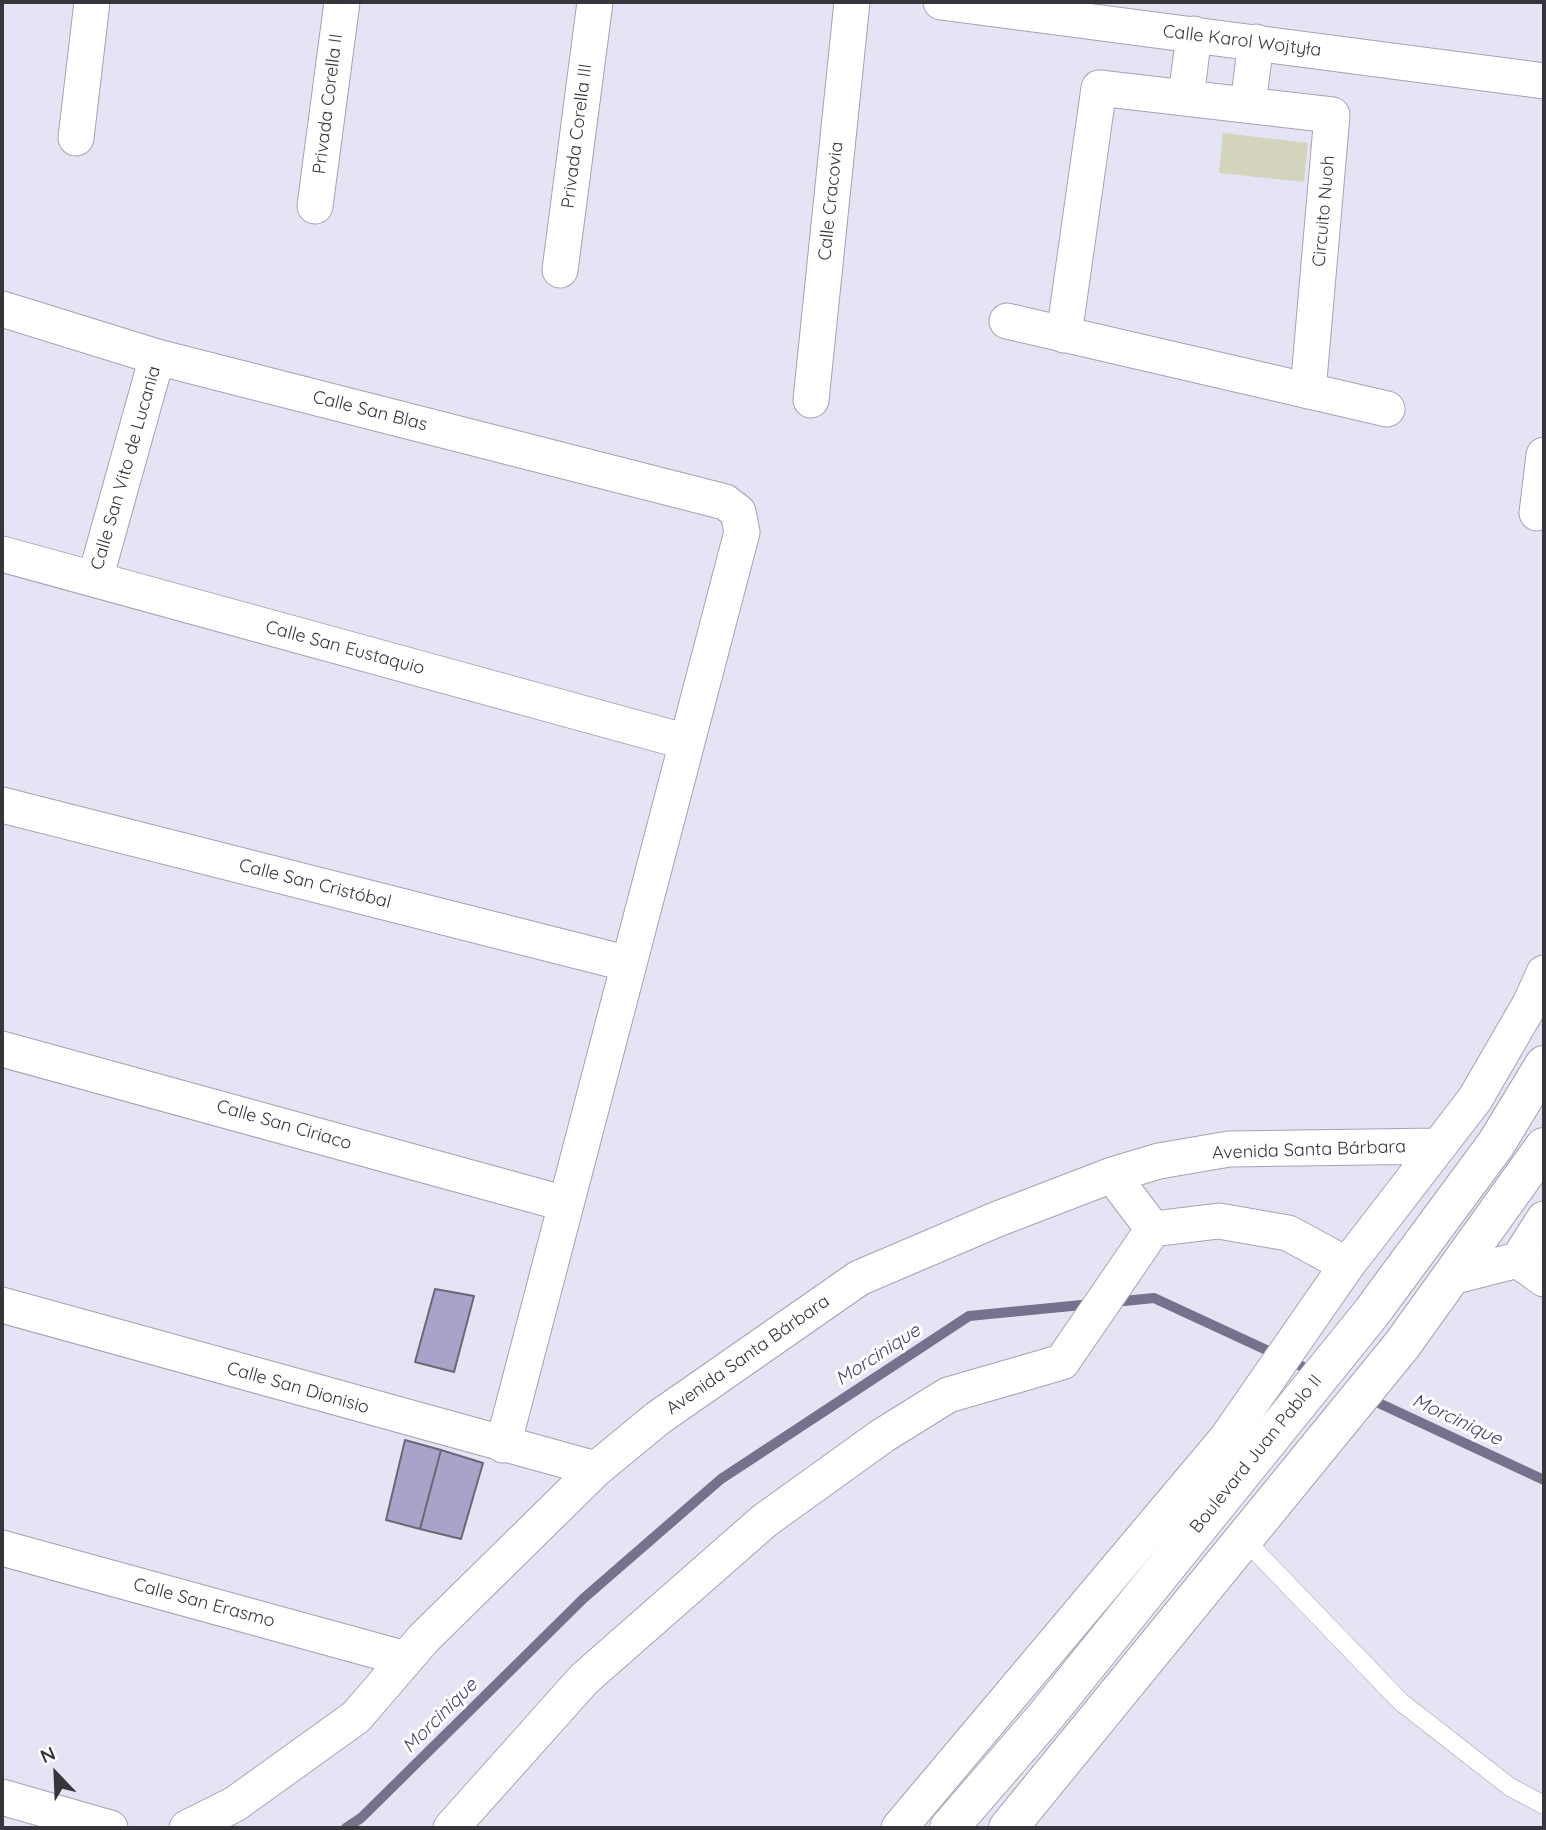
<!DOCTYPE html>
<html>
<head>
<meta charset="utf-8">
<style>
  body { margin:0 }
  #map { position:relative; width:1546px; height:1830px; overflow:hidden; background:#e5e4f4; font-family:Quicksand,sans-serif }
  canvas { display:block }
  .frame { position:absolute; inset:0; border:4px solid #36353b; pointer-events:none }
  .north { position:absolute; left:21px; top:1739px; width:70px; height:70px; -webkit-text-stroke:5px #fff; paint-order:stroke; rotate:337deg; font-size:19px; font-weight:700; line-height:28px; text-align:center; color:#36353b }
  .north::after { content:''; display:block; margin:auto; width:24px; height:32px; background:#36353b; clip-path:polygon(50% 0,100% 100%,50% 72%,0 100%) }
</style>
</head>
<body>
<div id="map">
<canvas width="1546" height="1830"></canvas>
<div class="frame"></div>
<div class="north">N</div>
</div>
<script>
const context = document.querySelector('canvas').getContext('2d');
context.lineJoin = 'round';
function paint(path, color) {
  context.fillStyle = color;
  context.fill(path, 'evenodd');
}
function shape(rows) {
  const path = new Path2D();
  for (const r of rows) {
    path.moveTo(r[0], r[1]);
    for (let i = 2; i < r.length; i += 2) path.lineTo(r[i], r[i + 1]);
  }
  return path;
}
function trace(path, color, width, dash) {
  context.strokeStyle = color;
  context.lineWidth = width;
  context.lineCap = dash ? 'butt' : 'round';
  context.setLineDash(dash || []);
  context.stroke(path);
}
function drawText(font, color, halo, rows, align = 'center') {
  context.font = font + ' Quicksand,sans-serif';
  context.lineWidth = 6;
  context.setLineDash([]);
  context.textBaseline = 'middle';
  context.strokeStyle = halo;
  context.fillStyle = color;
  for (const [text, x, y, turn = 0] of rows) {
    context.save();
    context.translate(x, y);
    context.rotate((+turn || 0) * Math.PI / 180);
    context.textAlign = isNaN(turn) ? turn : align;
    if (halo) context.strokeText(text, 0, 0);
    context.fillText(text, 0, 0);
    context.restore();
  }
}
const green = shape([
  [1223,133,1308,143,1304,182,1219,173]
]);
const stream = shape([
  [1114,1302,1154,1298,1314,1372],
  [1368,1398,1544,1480],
  [346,1828,361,1818,584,1598,721,1479,969,1316,1092,1304]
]);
const building = shape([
  [435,1289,474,1296,454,1372,415,1362,435,1289],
  [405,1440,441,1450,420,1529,386,1520,405,1440],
  [441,1450,483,1463,461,1539,420,1529,441,1450]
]);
const service = shape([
  [1243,1538,1401,1702,1510,1787,1544,1805]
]);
const minor = shape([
  [941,2,1544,81],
  [1186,98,1194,34],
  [1248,105,1256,42],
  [76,138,92,2],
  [315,206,342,2],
  [560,270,595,2],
  [2,309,157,357,725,502,738,512,742,532,503,1445],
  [1007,321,1387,409],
  [1064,335,1099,88,1332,115,1308,391],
  [811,400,852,2],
  [1537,513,1544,455],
  [2,554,687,742],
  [95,579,157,357],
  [2,805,629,964],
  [2,1049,566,1204],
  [1112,1175,1153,1229],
  [1518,1260,1544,1279],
  [1451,1277,1518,1260,1544,1219],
  [2,1305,596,1469],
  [2,1548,406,1659],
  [2,1797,110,1828],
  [187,1828,235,1804,356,1717,424,1638,596,1469,658,1418,859,1278,995,1220,1112,1175,1159,1161,1229,1149,1438,1146],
  [451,1828,584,1679,764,1521,882,1436,948,1395,1062,1362,1153,1229,1219,1221,1288,1233,1347,1265],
  [899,1828,1227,1438,1347,1265,1475,1099,1530,1004,1544,973]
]);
const secondary = shape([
  [949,1828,1045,1717,1372,1312,1496,1144,1544,1065],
  [1008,1828,1402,1345,1544,1147]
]);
const streetNames = [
  ["Calle Karol Wojtyła",1242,41,7],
  ["Privada Corella II",328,104,-83],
  ["Privada Corella III",577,136,-83],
  ["Calle Cracovia",831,201,-84],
  ["Circuito Nuoh",1324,211,-85],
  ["Calle San Blas",370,411,14],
  ["Calle San Vito de Lucania",126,468,-74],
  ["Calle San Eustaquio",345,648,15],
  ["Calle San Cristóbal",315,884,14],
  ["Calle San Ciriaco",284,1125,16],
  ["Avenida Santa Bárbara",1309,1150,-2],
  ["Avenida Santa Bárbara",748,1355,-35],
  ["Calle San Dionisio",298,1388,16],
  ["Boulevard Juan Pablo II",1256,1454,-51],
  ["Calle San Erasmo",204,1603,15]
];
const waterNames = [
  ["Morcinique",878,1355,-33],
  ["Morcinique",1457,1420,25],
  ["Morcinique",440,1716,-45]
];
paint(green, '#d4d3bb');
trace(stream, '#74728c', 10);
paint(building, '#a8a4c9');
trace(building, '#696776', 2);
trace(service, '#a4a3b3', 19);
trace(minor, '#a4a3b3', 37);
trace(secondary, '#a4a3b3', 40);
trace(service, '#fff', 18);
trace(minor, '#fff', 35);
trace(secondary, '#fff', 38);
drawText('18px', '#36353b', '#fff', streetNames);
drawText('italic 19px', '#484072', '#fff', waterNames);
</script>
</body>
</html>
